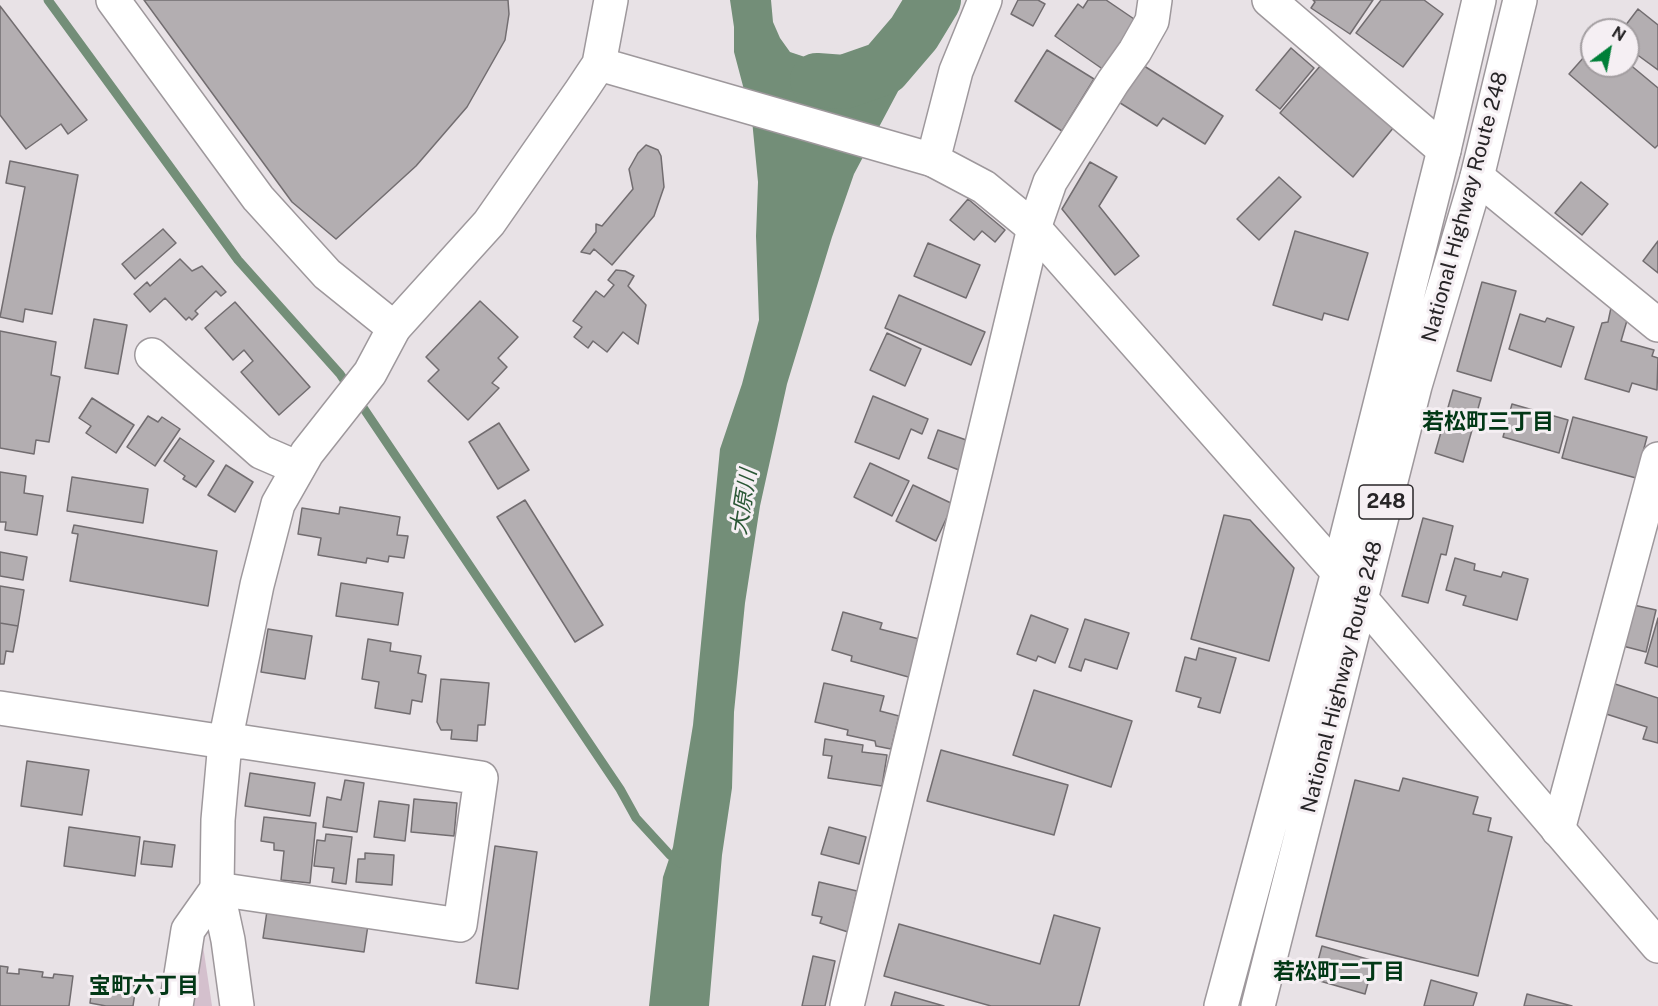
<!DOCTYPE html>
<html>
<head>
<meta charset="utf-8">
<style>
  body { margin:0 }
  #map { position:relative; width:1658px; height:1006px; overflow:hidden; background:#e8e2e6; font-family:"Public Sans",sans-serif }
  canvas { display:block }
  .north { position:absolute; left:1580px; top:18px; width:60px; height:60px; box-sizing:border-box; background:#f5eff3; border:2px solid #a39ea1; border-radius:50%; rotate:32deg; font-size:16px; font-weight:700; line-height:24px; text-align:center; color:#272527 }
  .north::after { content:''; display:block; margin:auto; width:21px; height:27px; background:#007f38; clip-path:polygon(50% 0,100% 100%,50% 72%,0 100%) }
</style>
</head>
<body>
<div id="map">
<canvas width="1658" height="1006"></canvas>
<div class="north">N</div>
</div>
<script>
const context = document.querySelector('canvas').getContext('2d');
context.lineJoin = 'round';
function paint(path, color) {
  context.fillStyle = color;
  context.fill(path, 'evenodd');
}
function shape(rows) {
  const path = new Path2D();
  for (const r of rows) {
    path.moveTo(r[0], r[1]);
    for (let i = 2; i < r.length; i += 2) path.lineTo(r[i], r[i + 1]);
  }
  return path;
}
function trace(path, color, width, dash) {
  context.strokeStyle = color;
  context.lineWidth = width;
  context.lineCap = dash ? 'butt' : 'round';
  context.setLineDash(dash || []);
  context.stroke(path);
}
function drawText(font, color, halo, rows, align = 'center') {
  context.font = font + ' "Public Sans","Noto Sans JP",sans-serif';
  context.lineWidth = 6;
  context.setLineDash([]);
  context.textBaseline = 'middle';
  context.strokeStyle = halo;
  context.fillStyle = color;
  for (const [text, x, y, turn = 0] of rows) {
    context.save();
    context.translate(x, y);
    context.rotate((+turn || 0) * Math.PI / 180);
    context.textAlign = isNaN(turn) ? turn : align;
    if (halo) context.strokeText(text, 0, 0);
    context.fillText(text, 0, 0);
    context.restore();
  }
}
const green = shape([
  [202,939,212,1006,187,1006]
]);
const water = shape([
  [730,0,771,0,773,22,780,38,790,52,808,58,846,61,869,51,904,80,854,174,832,237,787,384,760,506,745,603,734,712,732,788,722,855,709,1006,649,1006,663,877,673,847,693,725,720,449,742,384,759,320,756,236,758,182,752,120,734,52,734,27]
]);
const stream = shape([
  [48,0,238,260,340,374,350,389],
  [358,400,620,789,636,818,670,855,680,863]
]);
const river = shape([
  [817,80,844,82,884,68,914,33,934,0]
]);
const building = shape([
  [144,0,508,0,509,14,505,40,467,107,416,166,336,239,292,202,144,0],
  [1018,0,1038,0,1045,4,1033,26,1011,14,1018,0],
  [1088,0,1106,0,1137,21,1104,70,1055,36,1078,4,1083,8,1088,0],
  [1313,0,1373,0,1350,34,1311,8,1315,2,1313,0],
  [1381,0,1424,0,1443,14,1403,67,1356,33,1381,0],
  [0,6,87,120,68,134,61,124,26,149,0,115,0,6],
  [1638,9,1658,25,1658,70,1628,48,1628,30,1622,30,1638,9],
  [1291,48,1314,68,1280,109,1256,90,1291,48],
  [1592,48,1592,66,1628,66,1628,63,1658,88,1658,145,1655,148,1569,74,1592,48],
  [1047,50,1094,79,1062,131,1015,101,1047,50],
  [1141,64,1223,116,1205,144,1163,118,1157,126,1117,101,1141,64],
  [1321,65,1394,127,1353,177,1280,113,1321,65],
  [646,145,658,150,661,156,664,187,654,216,612,265,594,249,590,254,581,252,596,232,596,224,602,226,633,189,629,169,638,153,646,145],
  [10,161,78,175,52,314,25,309,23,322,0,317,25,187,6,183,10,161],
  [1090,162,1117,177,1099,206,1139,256,1115,275,1062,209,1090,162],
  [1279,177,1301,197,1259,240,1237,219,1279,177],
  [1581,182,1608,204,1582,235,1555,213,1581,182],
  [968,199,1005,230,995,242,982,231,974,240,950,220,968,199],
  [163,229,176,243,135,279,122,264,163,229],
  [1295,231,1368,253,1348,320,1324,313,1322,320,1273,305,1295,231],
  [1658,241,1658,273,1643,261,1658,241],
  [928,243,980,265,966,298,914,276,928,243],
  [180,259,192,271,202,266,226,292,221,296,216,291,195,311,198,314,192,320,189,317,186,320,165,298,150,312,134,294,147,282,150,286,180,259],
  [616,270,625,271,634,276,628,286,646,305,638,344,623,332,607,352,593,341,588,348,574,337,582,327,573,321,596,291,604,297,614,285,608,280,616,270],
  [1482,282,1516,291,1491,381,1457,371,1482,282],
  [899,295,985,332,971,365,885,328,899,295],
  [480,301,518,337,498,358,507,367,492,383,499,388,468,420,428,381,439,370,426,357,480,301],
  [235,302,310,387,279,415,241,372,253,361,244,350,233,360,205,328,235,302],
  [1612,303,1628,317,1621,341,1654,350,1652,356,1658,358,1657,390,1632,383,1629,392,1585,379,1602,323,1608,322,1612,303],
  [1520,314,1545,322,1547,318,1574,327,1561,367,1509,349,1520,314],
  [94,319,127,325,118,374,85,368,94,319],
  [0,331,56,342,51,375,60,377,49,442,36,440,34,454,0,448,0,331],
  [887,333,921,349,905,386,870,370,887,333],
  [1453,390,1481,398,1463,462,1435,453,1453,390],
  [873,396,928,419,922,434,911,429,899,459,855,442,873,396],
  [92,398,134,425,116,453,86,433,91,426,79,418,92,398],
  [1512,404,1568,420,1559,453,1503,437,1512,404],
  [148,416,158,422,162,417,180,429,155,466,127,447,148,416],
  [1573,417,1647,437,1636,478,1562,458,1573,417],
  [499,423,529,470,498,489,469,442,499,423],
  [938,430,969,441,959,470,928,458,938,430],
  [180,438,214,461,196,487,183,479,185,476,164,461,180,438],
  [870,463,909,481,892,516,854,497,870,463],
  [226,465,253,482,235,512,208,495,226,465],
  [0,472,26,476,24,493,43,496,37,535,5,530,6,522,0,522,0,472],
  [72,477,148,489,143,523,67,511,72,477],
  [913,485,953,504,936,541,896,521,913,485],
  [525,500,603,625,575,642,497,517,525,500],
  [340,507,400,517,397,535,408,536,404,558,389,556,388,562,367,558,366,563,318,555,321,538,298,534,302,508,339,514,340,507],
  [1224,515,1250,520,1294,568,1269,661,1191,639,1224,515],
  [1423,518,1453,526,1446,555,1441,554,1428,603,1402,596,1423,518],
  [74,525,217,551,208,606,70,581,78,534,72,533,74,525],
  [0,552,27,557,23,580,0,576,0,552],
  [1455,558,1475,564,1474,570,1501,577,1503,572,1528,579,1517,620,1463,605,1466,596,1446,590,1455,558],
  [341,583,403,593,398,625,336,616,341,583],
  [0,586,24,590,18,626,0,623,0,586],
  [1629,604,1656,610,1646,652,1619,645,1629,604],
  [843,612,882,623,880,629,923,640,912,678,851,661,852,656,832,650,843,612],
  [1031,615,1068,629,1055,663,1038,656,1036,661,1017,654,1031,615],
  [1658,618,1658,667,1645,663,1658,618],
  [1085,619,1129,633,1117,669,1085,659,1081,671,1069,667,1085,619],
  [0,623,18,626,13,652,6,651,4,664,0,664,0,623],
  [268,629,312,636,305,679,261,672,268,629],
  [368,639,391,643,390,651,421,656,418,673,426,675,422,702,412,700,410,714,375,708,379,682,362,679,368,639],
  [1199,648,1236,658,1220,713,1198,707,1201,698,1176,691,1185,657,1196,660,1199,648],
  [441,679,489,683,485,725,478,725,477,741,451,739,452,730,441,730,437,722,441,679],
  [824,683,884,696,880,711,899,716,891,749,876,746,875,741,847,735,848,730,815,722,824,683],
  [1612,683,1658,698,1658,743,1643,739,1647,727,1603,713,1612,683],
  [1034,690,1132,721,1111,787,1013,755,1034,690],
  [825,739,863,745,862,752,887,755,882,786,828,778,832,756,823,755,825,739],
  [941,750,1068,785,1054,835,927,801,941,750],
  [27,761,89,770,82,815,21,806,27,761],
  [250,773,315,783,310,816,245,806,250,773],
  [1403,778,1478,797,1473,814,1491,818,1488,831,1512,837,1478,976,1316,936,1355,780,1399,791,1403,778],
  [345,780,364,783,357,832,323,827,327,797,341,800,345,780],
  [414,799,457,803,454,836,411,832,414,799],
  [379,801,409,805,405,841,374,837,379,801],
  [264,817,316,823,310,883,281,880,284,851,274,850,274,843,261,841,264,817],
  [69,827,140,837,135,876,64,866,69,827],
  [829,827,866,837,859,864,821,854,829,827],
  [326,834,352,837,346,884,332,882,334,868,314,866,317,840,325,841,326,834],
  [144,841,175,845,172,867,141,864,144,841],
  [495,846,537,852,518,989,476,983,495,846],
  [365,853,394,855,392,885,356,882,358,859,365,859,365,853],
  [819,882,857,891,848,932,820,923,822,917,812,915,819,882],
  [267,911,368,925,364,952,263,938,267,911],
  [1054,915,1100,928,1079,1006,991,1006,884,976,899,924,1040,964,1054,915],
  [1322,946,1374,961,1365,994,1313,979,1322,946],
  [813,956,835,961,825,1006,802,1006,813,956],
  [0,966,8,967,7,973,19,974,19,969,43,972,42,977,53,978,54,974,73,976,69,1006,0,1006,0,966],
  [93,979,136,986,133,1006,106,1006,90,1003,93,979],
  [1431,980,1477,993,1473,1006,1424,1006,1431,980],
  [895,992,944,1006,891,1006,895,992],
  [1527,994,1572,1006,1524,1006,1527,994]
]);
const minor = shape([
  [113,0,258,198,327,274,394,328],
  [1269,0,1444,150],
  [933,160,956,71,985,0],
  [1477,177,1658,325],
  [152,355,261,452,298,468],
  [0,708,225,742,244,742,481,778,460,925,217,889,188,930,176,1006],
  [1558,830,1658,459],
  [847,1006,1034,228,1050,182,1113,82,1135,51,1152,21,1155,0]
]);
const tertiary = shape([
  [599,64,933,160,984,187,1034,228,1338,572,1658,946],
  [237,1006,228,940,217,889,218,820,225,742,257,585,278,504,307,453,370,373,394,328,489,223,581,91,599,64,611,0]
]);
const trunk = shape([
  [1221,1006,1338,572,1444,150,1479,0],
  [1258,1006,1415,386,1477,177,1520,0]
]);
const shields = [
  [1386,502,54]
];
const shieldNames = [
  ["248",1386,502]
];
const streetNames = [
  ["National Highway Route 248",1465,207,-75],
  ["National Highway Route 248",1342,677,-76]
];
const neighbourhoodNames = [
  ["若松町三丁目",1488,422],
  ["若松町二丁目",1339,972],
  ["宝町六丁目",144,986]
];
const waterNames = [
  ["大原川",744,502,-81]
];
paint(green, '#d4c0cd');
paint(water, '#738e78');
trace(stream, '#738e78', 9);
trace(river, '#738e78', 54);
paint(building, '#b3aeb1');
trace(building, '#726d70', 1.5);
trace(minor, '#9e989c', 36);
trace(tertiary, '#9e989c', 36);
trace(trunk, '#9e989c', 36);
trace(minor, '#fff', 33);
trace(tertiary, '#fff', 33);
trace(trunk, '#fff', 33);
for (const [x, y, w] of shields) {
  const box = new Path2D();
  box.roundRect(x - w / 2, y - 17, w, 34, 4.5);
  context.fillStyle = '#f5eff3';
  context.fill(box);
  trace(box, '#272527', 1.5);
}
drawText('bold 20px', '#272527', null, shieldNames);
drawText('21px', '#272527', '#f5eff3', streetNames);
drawText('bold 22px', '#023816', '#f5eff3', neighbourhoodNames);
drawText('italic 22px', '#2a5735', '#f5eff3', waterNames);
</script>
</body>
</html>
